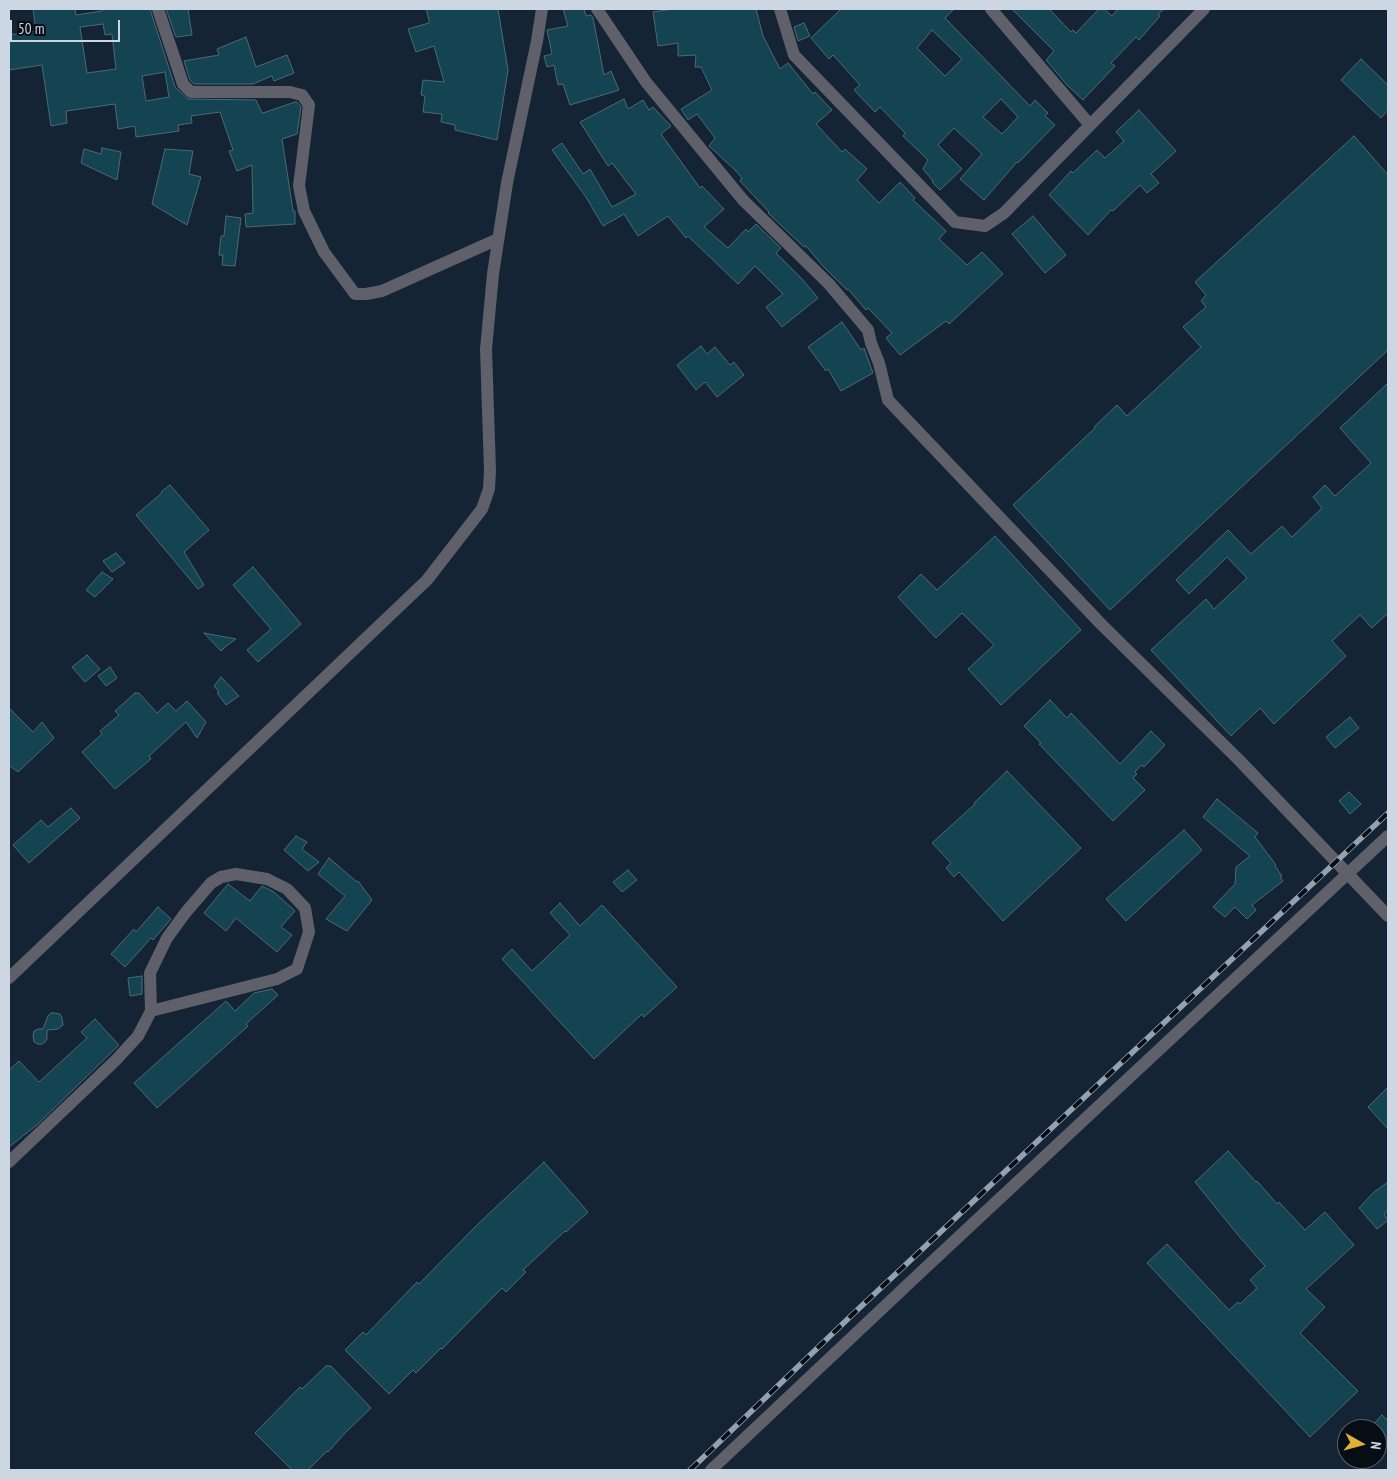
<!DOCTYPE html>
<html>
<head>
<meta charset="utf-8">
<style>
  body { margin:0 }
  #map { position:relative; width:1397px; height:1479px; overflow:hidden; background:#152435; font-family:"PT Sans Narrow",sans-serif }
  canvas { display:block }
  .frame { position:absolute; inset:0; border:10px solid #cdd7e3; pointer-events:none }
  .north { position:absolute; left:1337px; top:1419px; width:50px; height:50px; box-sizing:border-box; background:#070d14; border:1px solid #565e67; border-radius:50%; rotate:97deg; font-size:14px; font-weight:700; line-height:20px; text-align:center; color:#cdd7e3 }
  .north::after { content:''; display:block; margin:auto; width:18px; height:22px; background:#dfb034; clip-path:polygon(50% 0,100% 100%,50% 72%,0 100%) }
  .scale { position:absolute; left:10px; top:20px; width:110px; height:22px; box-sizing:border-box; border:2px solid #cdd7e3; border-top:0; padding-left:6px; font-size:15px; line-height:18px; white-space:nowrap; color:#cdd7e3; -webkit-text-stroke:4px #070d14; paint-order:stroke }
</style>
</head>
<body>
<div id="map">
<canvas width="1397" height="1479"></canvas>
<div class="frame"></div>
<div class="north">N</div>
<div class="scale">50 m</div>
</div>
<script>
const context = document.querySelector('canvas').getContext('2d');
context.lineJoin = 'round';
function paint(path, color) {
  context.fillStyle = color;
  context.fill(path, 'evenodd');
}
function shape(rows) {
  const path = new Path2D();
  for (const r of rows) {
    path.moveTo(r[0], r[1]);
    for (let i = 2; i < r.length; i += 2) path.lineTo(r[i], r[i + 1]);
  }
  return path;
}
function trace(path, color, width, dash) {
  context.strokeStyle = color;
  context.lineWidth = width;
  context.lineCap = dash ? 'butt' : 'round';
  context.setLineDash(dash || []);
  context.stroke(path);
}
const building = shape([
  [33,9,75,9,76,15,102,11,102,9,150,9,175,87,188,99,256,100,262,113,263,113,295,102,297,102,301,107,297,134,282,139,293,211,295,211,295,224,246,227,245,214,253,213,252,165,237,171,229,151,233,150,220,112,191,116,192,123,178,125,179,131,136,137,135,126,118,129,115,104,66,111,67,123,51,126,42,65,9,70,9,35,36,31,33,9],
  [103,24,105,35,112,34,116,69,87,73,80,27,103,24],
  [165,72,169,97,146,101,142,76,165,72],
  [166,9,188,9,192,35,176,37,166,9],
  [426,9,498,9,508,70,497,140,455,130,455,125,441,122,442,114,423,112,425,96,421,95,423,80,444,82,434,46,416,52,408,29,429,23,429,20,426,9],
  [563,9,584,9,586,16,591,15,593,18,604,75,611,71,619,90,570,105,563,84,558,85,554,65,547,67,544,56,552,54,547,30,568,26,563,9],
  [673,9,756,9,763,36,780,69,788,63,813,94,815,92,832,110,816,124,842,152,845,149,867,169,857,180,879,203,900,182,915,198,913,200,946,231,939,239,967,265,982,252,1003,274,949,324,946,321,900,355,886,338,892,333,868,308,866,310,848,289,847,290,823,266,806,246,804,247,768,213,769,212,740,181,742,178,735,170,709,146,715,138,697,114,688,120,681,109,712,90,701,67,695,67,696,55,678,56,678,43,658,46,653,12,673,9],
  [841,9,954,9,945,18,1030,106,1035,100,1048,113,1045,116,1055,125,1018,163,1017,162,984,200,960,179,982,154,954,128,938,145,962,169,940,190,932,182,933,181,923,169,928,160,903,136,905,133,880,107,875,112,854,90,860,85,833,55,829,59,811,38,841,9],
  [932,30,962,59,945,76,917,48,932,30],
  [1001,99,1018,117,1002,134,983,117,1001,99],
  [1012,9,1049,9,1071,32,1073,30,1076,33,1099,9,1104,9,1112,16,1118,9,1164,9,1158,14,1160,16,1139,40,1136,37,1111,63,1115,66,1083,100,1067,85,1046,60,1054,51,1012,9],
  [804,23,810,36,798,41,794,27,804,23],
  [246,37,256,67,287,55,294,73,274,81,272,76,253,84,194,84,190,80,184,61,219,55,217,49,246,37],
  [1361,59,1388,85,1388,110,1381,118,1341,80,1361,59],
  [624,99,628,109,643,100,649,110,653,107,671,126,661,134,700,188,702,186,724,209,704,227,728,248,746,229,748,232,756,224,781,248,776,253,802,279,818,298,782,327,766,307,783,294,755,266,738,284,688,236,686,238,668,216,638,236,624,214,603,226,586,197,552,150,562,143,583,174,590,169,612,207,636,194,612,163,608,166,580,122,624,99],
  [1139,110,1176,151,1151,174,1159,183,1147,193,1140,185,1113,211,1111,210,1088,235,1049,195,1071,171,1073,173,1097,150,1105,158,1124,141,1116,132,1139,110],
  [1354,136,1388,175,1388,350,1110,610,1013,505,1095,428,1094,427,1117,405,1127,416,1201,347,1183,327,1206,307,1201,301,1206,295,1195,282,1354,136],
  [102,148,121,152,117,180,81,163,84,149,101,154,102,148],
  [165,149,193,151,189,174,201,177,187,225,152,204,165,149],
  [226,216,241,218,235,266,222,265,223,255,219,255,221,236,224,236,226,216],
  [1033,216,1066,255,1045,273,1012,234,1033,216],
  [842,322,861,350,864,348,873,373,841,391,828,369,826,371,808,347,842,322],
  [701,346,707,354,715,347,730,365,734,362,744,375,717,397,705,382,696,390,677,365,701,346],
  [1388,383,1388,613,1372,628,1360,615,1332,641,1346,656,1274,724,1260,708,1231,736,1151,650,1206,599,1214,609,1247,578,1227,557,1189,594,1176,580,1228,530,1251,554,1282,526,1292,537,1322,508,1313,497,1325,485,1335,496,1371,463,1340,428,1388,383],
  [170,485,209,530,184,552,204,585,198,589,136,515,162,493,161,492,170,485],
  [995,536,1081,630,1001,705,968,669,994,645,962,613,936,638,898,597,921,574,937,590,995,536],
  [116,553,125,563,112,572,103,561,116,553],
  [253,567,301,624,258,662,247,650,271,629,233,585,253,567],
  [102,572,113,579,95,597,86,590,102,572],
  [204,633,236,639,226,646,221,651,204,633],
  [87,655,100,669,85,682,72,667,87,655],
  [110,667,117,678,106,686,98,676,110,667],
  [221,677,239,696,226,705,217,693,219,692,214,686,221,677],
  [135,693,139,693,157,713,168,703,176,711,187,701,206,722,197,738,186,722,149,756,151,759,115,789,82,752,102,734,100,731,119,715,115,711,135,693],
  [1050,700,1067,718,1071,713,1120,764,1151,731,1165,745,1144,767,1141,765,1135,772,1137,774,1133,778,1145,790,1113,821,1039,744,1041,743,1024,726,1050,700],
  [9,708,33,732,42,722,54,738,18,772,9,765,9,708],
  [1350,717,1359,728,1335,748,1326,737,1350,717],
  [1007,771,1081,848,1003,921,959,872,954,877,946,868,951,863,932,843,975,804,974,803,1007,771],
  [1349,792,1361,804,1350,814,1339,801,1349,792],
  [1217,799,1258,833,1255,837,1276,865,1275,866,1282,876,1280,877,1283,881,1252,905,1256,910,1247,919,1235,907,1225,917,1213,907,1235,884,1236,867,1250,856,1203,817,1217,799],
  [71,808,80,818,29,863,13,845,41,820,48,827,71,808],
  [1184,830,1202,850,1126,921,1106,899,1184,830],
  [296,836,307,842,302,849,319,862,308,871,284,850,296,836],
  [329,858,357,882,358,881,372,900,347,931,326,919,345,896,318,874,329,858],
  [628,870,637,880,622,892,613,882,628,870],
  [228,884,250,901,262,886,274,892,295,911,281,927,292,935,277,952,236,918,226,931,204,913,228,884],
  [560,903,580,926,602,905,677,987,644,1017,642,1014,594,1059,502,959,512,949,532,971,570,935,550,913,560,903],
  [158,907,171,919,153,940,151,938,125,967,111,954,134,929,136,932,158,907],
  [142,976,142,994,130,996,128,978,142,976],
  [272,989,278,995,246,1024,248,1026,157,1108,134,1083,226,1001,235,1011,254,993,272,989],
  [51,1013,55,1013,60,1014,62,1018,63,1025,58,1029,47,1030,47,1039,45,1042,42,1044,38,1044,34,1042,33,1035,34,1031,38,1029,43,1029,48,1016,51,1013],
  [95,1019,119,1045,38,1124,9,1147,9,1070,19,1061,39,1082,87,1038,81,1032,95,1019],
  [1388,1087,1388,1129,1368,1107,1388,1087],
  [1228,1151,1256,1182,1257,1181,1277,1204,1279,1202,1305,1230,1325,1212,1354,1245,1306,1289,1325,1307,1300,1333,1358,1391,1310,1437,1147,1263,1167,1244,1229,1310,1238,1302,1240,1304,1257,1288,1250,1280,1265,1266,1238,1235,1195,1182,1228,1151],
  [544,1162,588,1212,566,1232,565,1231,523,1270,526,1272,506,1292,502,1288,442,1349,441,1348,416,1373,413,1370,389,1394,345,1350,363,1332,366,1335,417,1282,419,1284,478,1224,544,1162],
  [1388,1182,1388,1211,1384,1214,1388,1220,1377,1229,1359,1208,1374,1192,1388,1182],
  [326,1366,331,1366,371,1408,346,1432,328,1452,327,1451,308,1470,292,1470,255,1433,300,1387,302,1389,326,1366],
  [1382,1415,1388,1421,1388,1443,1377,1433,1377,1429,1373,1429,1371,1427,1382,1415]
]);
const minor = shape([
  [158,9,183,84,191,92,290,92,302,95,309,105,299,186,304,211,324,252,355,294,366,294,382,291,498,239],
  [597,9,646,82,743,200,829,284,868,330,871,343,879,363,888,400,1101,624,1239,760,1388,916],
  [780,9,794,55,955,222,985,226,1004,213,1204,9],
  [991,9,1090,125],
  [236,874,267,879,287,889,305,908,309,932,297,969,277,979,151,1011,150,973,167,938,186,912,211,883,221,877,236,874],
  [9,978,427,580,482,509,489,489,490,471,486,349,493,274,507,183,537,41,542,9],
  [9,1162,116,1060,138,1036,151,1011],
  [711,1470,921,1272,1388,836]
]);
const rail = shape([
  [690,1470,853,1314,1388,813]
]);
paint(building, '#144452');
trace(building, '#4c6a74', 1);
trace(minor, '#60606b', 12);
trace(rail, '#96a1af', 5.5);
trace(rail, '#070d14', 4, [11]);
</script>
</body>
</html>
